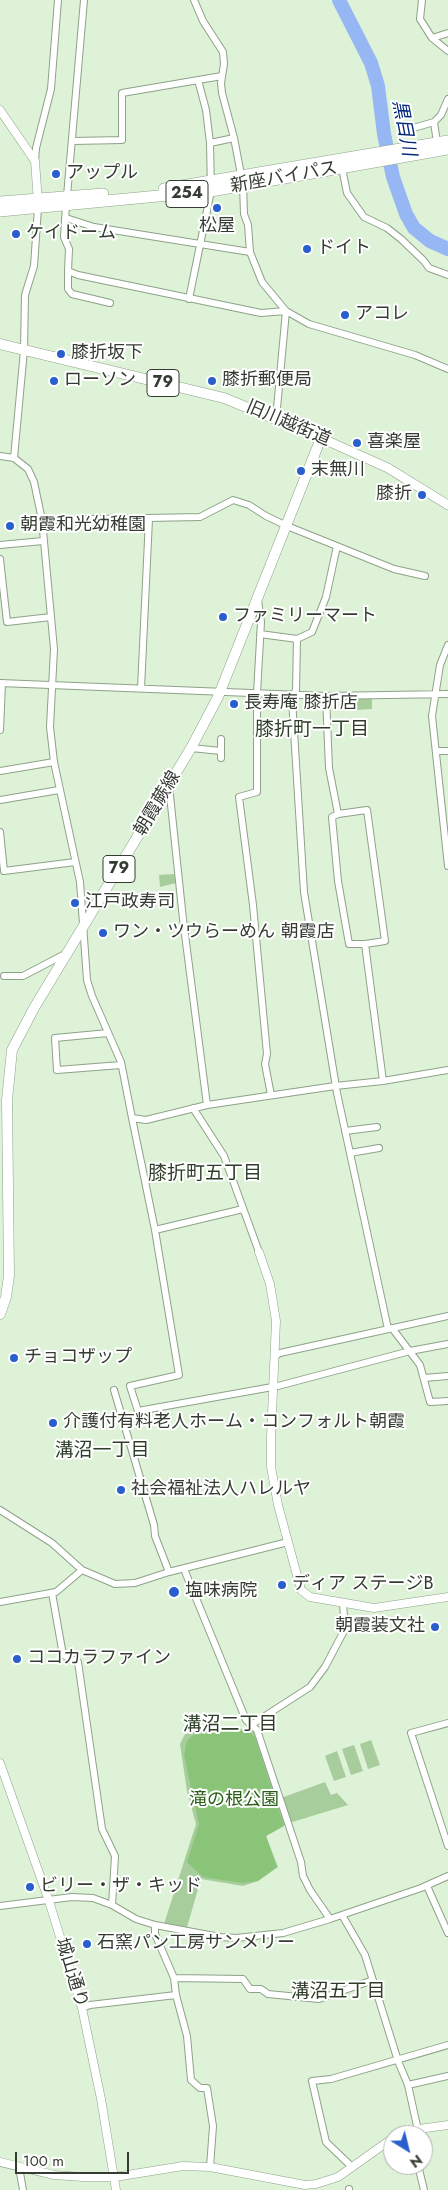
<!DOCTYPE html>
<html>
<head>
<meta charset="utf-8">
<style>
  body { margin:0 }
  #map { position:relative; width:448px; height:2190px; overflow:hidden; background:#ddf2d7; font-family:Jost,sans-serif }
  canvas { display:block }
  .north { position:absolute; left:383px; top:2125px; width:50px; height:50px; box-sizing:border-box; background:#fff; border:1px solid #aeb1ad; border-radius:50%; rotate:144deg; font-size:14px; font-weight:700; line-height:20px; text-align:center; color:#353d33 }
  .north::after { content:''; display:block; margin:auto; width:18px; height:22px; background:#295fcd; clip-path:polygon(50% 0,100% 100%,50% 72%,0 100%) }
  .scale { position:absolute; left:15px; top:2152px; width:114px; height:22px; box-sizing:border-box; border:2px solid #353d33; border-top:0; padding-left:6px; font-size:15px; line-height:18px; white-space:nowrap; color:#353d33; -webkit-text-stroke:4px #fff; paint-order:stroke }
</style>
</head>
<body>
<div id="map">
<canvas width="448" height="2190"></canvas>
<div class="north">N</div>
<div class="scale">100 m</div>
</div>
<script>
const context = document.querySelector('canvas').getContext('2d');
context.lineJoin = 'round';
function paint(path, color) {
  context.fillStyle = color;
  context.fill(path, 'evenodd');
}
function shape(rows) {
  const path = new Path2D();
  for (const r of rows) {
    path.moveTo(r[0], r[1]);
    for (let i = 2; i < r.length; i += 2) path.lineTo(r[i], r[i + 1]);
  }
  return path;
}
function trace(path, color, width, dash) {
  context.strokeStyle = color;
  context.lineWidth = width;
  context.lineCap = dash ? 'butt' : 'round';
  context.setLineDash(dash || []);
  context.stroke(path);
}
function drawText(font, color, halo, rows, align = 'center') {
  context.font = font + ' Jost,"Noto Sans JP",sans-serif';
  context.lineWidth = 4;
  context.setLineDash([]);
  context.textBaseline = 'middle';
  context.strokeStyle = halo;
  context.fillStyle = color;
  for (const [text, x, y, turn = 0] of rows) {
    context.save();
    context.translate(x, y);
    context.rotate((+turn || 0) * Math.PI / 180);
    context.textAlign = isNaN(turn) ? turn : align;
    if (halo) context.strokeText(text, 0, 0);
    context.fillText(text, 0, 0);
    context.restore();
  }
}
const green = shape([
  [353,695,372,698,372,709,355,710],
  [174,874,176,883,160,887,159,875],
  [208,1726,238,1729,250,1727,255,1731,286,1824,266,1836,278,1867,258,1881,243,1886,201,1879,187,1927,164,1924,196,1824,187,1791,180,1744,185,1734],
  [371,1740,380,1765,368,1769,360,1744],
  [354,1745,363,1771,351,1775,342,1749],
  [337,1751,346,1777,334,1781,325,1756],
  [325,1782,331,1795,337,1793,348,1805,289,1823,281,1798]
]);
const forest = shape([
  [238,1730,249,1731,255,1738,284,1826,266,1836,277,1867,258,1881,243,1883,203,1877,187,1862,199,1824,184,1755,187,1741,193,1735]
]);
const river = shape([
  [339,0,371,63,378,86,384,134,393,177,406,214,414,228,430,241,448,249]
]);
const minor = shape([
  [194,0,203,21,223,52,224,64,221,83,222,93,234,138,243,185,244,214,248,225,250,252,262,282,286,311,309,324,415,355,448,369],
  [422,0,420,19,432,38,448,51],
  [432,38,448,33],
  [403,131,434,122],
  [73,141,122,140,122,93,222,76],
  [210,143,234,138],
  [437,143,434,122,441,115,448,99],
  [35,161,36,148,51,89,58,0],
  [342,168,347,193,364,217,387,228,401,239,424,261,429,268,448,275],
  [67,196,84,0],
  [66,205,64,237,69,249,68,271,78,275,261,313,286,311,276,419],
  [66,218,94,227,250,252],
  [68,271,68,289,72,294,110,303],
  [189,299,211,191,210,143,206,110,198,80],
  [0,456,14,458,28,469,34,482,42,520,54,649,50,727,54,762,80,882,87,980,92,996,121,1062,132,1118,146,1120,207,1105,335,1086,383,1081,448,1070],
  [14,458,24,350,25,295,34,266,38,208],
  [42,520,200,517,233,500,249,505,266,516,287,526,394,569,425,576],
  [0,545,43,541],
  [0,559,7,622,51,617],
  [258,600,261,622,257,693,257,792,239,797,253,905,267,1054,265,1064,271,1095],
  [260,634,297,639,312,632,326,597,337,546],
  [297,639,296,690,292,699,304,892,337,1093,388,1329],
  [448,645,440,665,432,716,448,866],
  [0,683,326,696,448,694],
  [141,688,149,519],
  [326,696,329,768,338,814,332,817,338,881,349,944,365,944,383,1081],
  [0,730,2,683],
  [221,739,221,758],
  [191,748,221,751],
  [437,751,448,751],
  [0,771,54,762],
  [169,786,183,919,207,1105],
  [0,800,59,790],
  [338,814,367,810,385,941,365,944],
  [0,832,4,871,75,862],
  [4,976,23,976,65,954],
  [108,1033,55,1038,57,1070,121,1065],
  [193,1108,224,1156,259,1252],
  [132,1118,155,1230,179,1375,130,1386,138,1411,278,1386,410,1351,448,1344],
  [345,1131,377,1127],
  [350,1153,379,1148],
  [155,1230,243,1209],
  [392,1328,420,1365,430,1402,448,1401],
  [275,1356,280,1353,448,1316],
  [424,1378,448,1376],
  [114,1390,154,1525,155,1536,169,1572],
  [0,1510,52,1543,82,1570,115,1584,135,1583,169,1572,288,1542],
  [184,1569,246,1720,257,1730,301,1862,303,1876,310,1890,330,1919],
  [52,1593,63,1655,78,1662,102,1829,115,1856,112,1905],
  [0,1602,56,1592,82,1570],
  [448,1723,411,1733,448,1846],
  [251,1725,310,1687,325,1667,345,1629,343,1604],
  [427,1886,448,1933],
  [0,1906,72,1897,93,1898,112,1905,136,1919,155,1925,220,1937,236,1938,283,1933,330,1919,421,1888,448,1876],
  [342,1915,365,1955,398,2061,408,2085,419,2135],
  [155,1925,155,1934,174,1978,176,1995,187,2036,191,2080,200,2088,207,2088,213,2126,210,2167],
  [174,1978,243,1979,250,1989,261,1989,268,1994,319,1999,373,1980],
  [82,2008,90,2005,176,1995],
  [408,2085,448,2076],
  [418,2165,424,2190],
  [19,2167,23,2190],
  [352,2167,326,2142,312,2081,331,2079,448,2045],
  [349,2189,349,2190]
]);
const tertiary = shape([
  [0,110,35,161,38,202],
  [259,1252,270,1284,276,1321,271,1437,271,1467,278,1505,301,1590,310,1597,374,1608,448,1597],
  [0,1763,49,1901,82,2008,101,2099,116,2190],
  [401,2135,419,2129,448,2125],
  [0,2162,54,2175,83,2177,115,2177,183,2166,210,2167,305,2185,316,2184,338,2177,393,2138]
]);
const secondary = shape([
  [321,438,388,468,448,505]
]);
const primary = shape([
  [0,344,224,398,321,438,218,697,191,748,34,1008,12,1050,7,1100,9,1276,6,1297,0,1314]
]);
const trunk = shape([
  [164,189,448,141],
  [0,202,103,194],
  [0,211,211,191,448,149]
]);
const markers = [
  [56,174,5,"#295fcd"],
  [217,208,5,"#295fcd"],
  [16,234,5,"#295fcd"],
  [307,249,5,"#295fcd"],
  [345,315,5,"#295fcd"],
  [61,354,5,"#295fcd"],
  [54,381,5,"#295fcd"],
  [212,381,5,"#295fcd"],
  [357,443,5,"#295fcd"],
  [301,471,5,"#295fcd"],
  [422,495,5,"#295fcd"],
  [10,526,5,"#295fcd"],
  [223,617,5,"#295fcd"],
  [234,704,5,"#295fcd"],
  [75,903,5,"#295fcd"],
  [103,933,5,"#295fcd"],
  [14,1358,5,"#295fcd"],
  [53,1423,5,"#295fcd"],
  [121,1490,5,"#295fcd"],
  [282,1585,5,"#295fcd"],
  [174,1592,6,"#295fcd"],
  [435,1627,5,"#295fcd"],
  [17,1659,5,"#295fcd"],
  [30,1887,5,"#295fcd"],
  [87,1944,5,"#295fcd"]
];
const shields = [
  [187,194,42],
  [163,383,32],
  [119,869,32]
];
const shieldNames = [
  ["254",187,194],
  ["79",163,383],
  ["79",119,869]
];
const poiNames = [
  ["アップル",66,174],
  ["松屋",217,227,"center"],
  ["ケイドーム",26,234],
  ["ドイト",317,249],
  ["アコレ",355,315],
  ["膝折坂下",71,354],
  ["ローソン",64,381],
  ["膝折郵便局",222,381],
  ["喜楽屋",367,443],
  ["末無川",311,471],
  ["膝折",412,495,"right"],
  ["朝霞和光幼稚園",20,526],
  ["ファミリーマート",233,617],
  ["長寿庵 膝折店",244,704],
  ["江戸政寿司",85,903],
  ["ワン・ツウらーめん 朝霞店",113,933],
  ["チョコザップ",24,1358],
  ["介護付有料老人ホーム・コンフォルト朝霞",63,1423],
  ["社会福祉法人ハレルヤ",131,1490],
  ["ディア ステージB",292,1585],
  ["塩味病院",185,1592],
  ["朝霞装文社",425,1627,"right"],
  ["ココカラファイン",27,1659],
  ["ビリー・ザ・キッド",40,1887],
  ["石窯パン工房サンメリー",97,1944]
];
const streetNames = [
  ["新座バイパス",284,178,-10],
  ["旧川越街道",288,424,23],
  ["朝霞蕨線",158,804,-59],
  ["城山通り",71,1973,73]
];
const parkNames = [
  ["滝の根公園",234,1801]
];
const waterNames = [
  ["黒目川",403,128,79]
];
const neighbourhoodNames = [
  ["膝折町一丁目",312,730],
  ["膝折町五丁目",205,1174],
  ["溝沼一丁目",102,1451],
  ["溝沼二丁目",230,1725],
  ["溝沼五丁目",338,1992]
];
paint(green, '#a6cd9b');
paint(forest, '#8ac479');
trace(river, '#96b7f4', 14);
trace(minor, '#8ea289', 8);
trace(tertiary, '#8ea289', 9);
trace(secondary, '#8ea289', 10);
trace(primary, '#8ea289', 11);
trace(trunk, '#8ea289', 12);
trace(minor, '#fff', 6);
trace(tertiary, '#fff', 8);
trace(secondary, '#fff', 9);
trace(primary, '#fff', 10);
trace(trunk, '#fff', 11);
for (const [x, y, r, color] of markers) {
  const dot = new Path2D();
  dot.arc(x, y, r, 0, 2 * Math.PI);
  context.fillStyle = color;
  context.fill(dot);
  trace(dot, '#fff', 2);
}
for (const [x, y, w] of shields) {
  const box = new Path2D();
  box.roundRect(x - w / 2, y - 13.5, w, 27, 4);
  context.fillStyle = '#fff';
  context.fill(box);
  trace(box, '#353d33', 1);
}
drawText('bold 16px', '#353d33', null, shieldNames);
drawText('18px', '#353d33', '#fff', poiNames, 'left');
drawText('18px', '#353d33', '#fff', streetNames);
drawText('18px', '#295f16', '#fff', parkNames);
drawText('italic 19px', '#01287d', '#fff', waterNames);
drawText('19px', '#2e3e29', '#fff', neighbourhoodNames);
</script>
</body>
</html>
